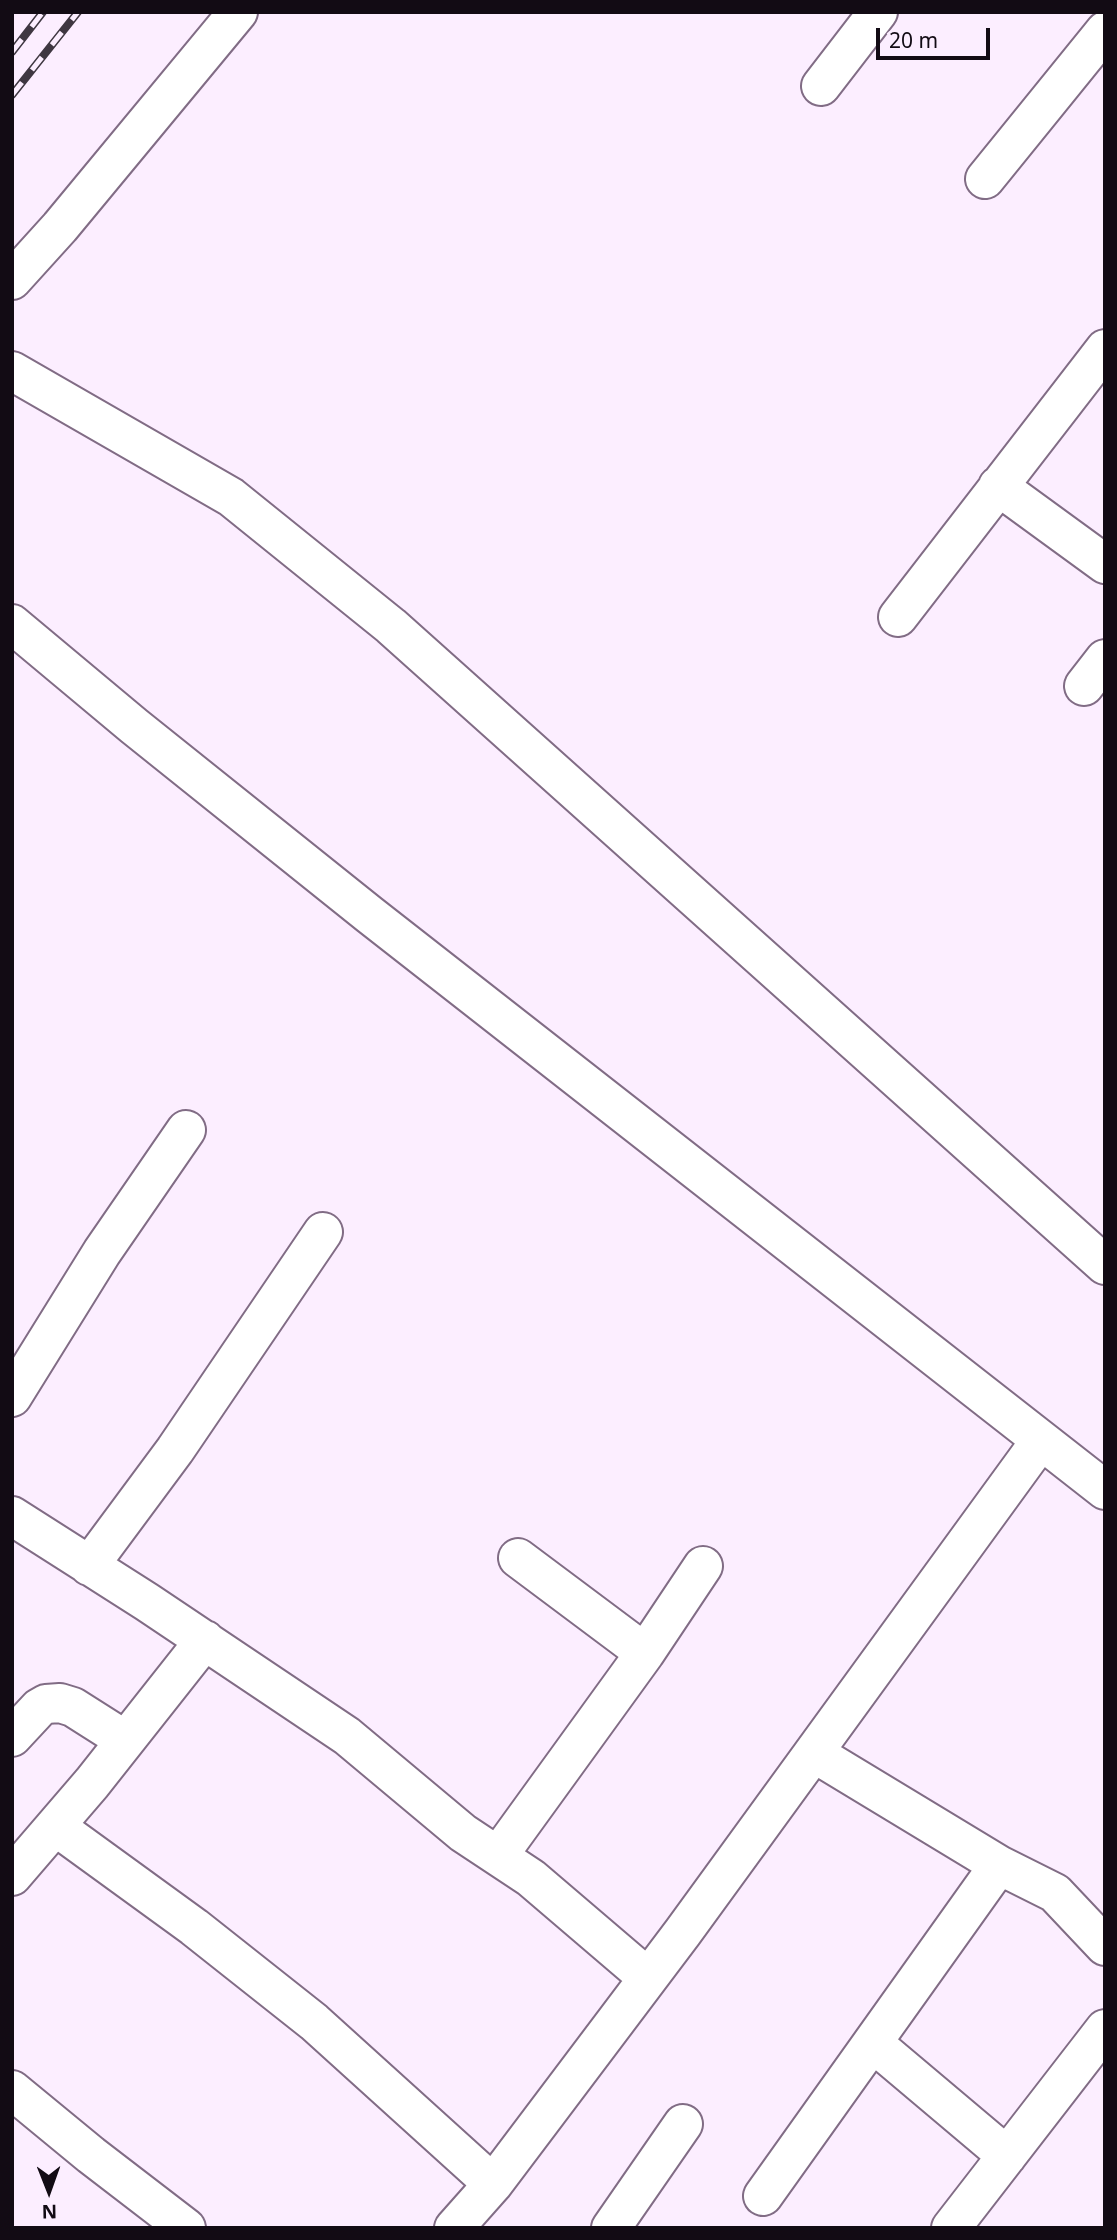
<!DOCTYPE html>
<html>
<head>
<meta charset="utf-8">
<style>
  body { margin:0 }
  #map { position:relative; width:1117px; height:2240px; overflow:hidden; background:#fceeff; font-family:"Noto Sans",sans-serif }
  canvas { display:block }
  .frame { position:absolute; inset:0; border:14px solid #120b14; pointer-events:none }
  .north { position:absolute; left:14px; top:2156px; width:70px; height:70px; -webkit-text-stroke:5px #fceeff; paint-order:stroke; rotate:179deg; font-size:19px; font-weight:700; line-height:28px; text-align:center; color:#120b14 }
  .north::after { content:''; display:block; margin:auto; width:24px; height:32px; background:#120b14; clip-path:polygon(50% 0,100% 100%,50% 72%,0 100%) }
  .scale { position:absolute; left:876px; top:28px; width:114px; height:32px; box-sizing:border-box; border:4px solid #120b14; border-top:0; padding-left:9px; font-size:21px; line-height:24px; white-space:nowrap; color:#120b14; -webkit-text-stroke:5px #fceeff; paint-order:stroke }
</style>
</head>
<body>
<div id="map">
<canvas width="1117" height="2240"></canvas>
<div class="frame"></div>
<div class="north">N</div>
<div class="scale">20 m</div>
</div>
<script>
const context = document.querySelector('canvas').getContext('2d');
context.lineJoin = 'round';
function shape(rows) {
  const path = new Path2D();
  for (const r of rows) {
    path.moveTo(r[0], r[1]);
    for (let i = 2; i < r.length; i += 2) path.lineTo(r[i], r[i + 1]);
  }
  return path;
}
function trace(path, color, width, dash) {
  context.strokeStyle = color;
  context.lineWidth = width;
  context.lineCap = dash ? 'butt' : 'round';
  context.setLineDash(dash || []);
  context.stroke(path);
}
const minor = shape([
  [821,86,878,12],
  [985,179,1105,31],
  [12,280,60,227,238,12],
  [12,371,231,497,391,626,1105,1265],
  [998,486,1105,564],
  [898,617,1105,349],
  [12,624,134,726,370,915,1105,1490],
  [1084,686,1105,659],
  [12,1397,102,1252,186,1130],
  [12,1516,147,1602,347,1736,463,1833,531,1878,648,1978],
  [518,1558,645,1653],
  [89,1566,175,1450,323,1232],
  [12,1737,39,1708,46,1704,60,1703,73,1707,125,1740],
  [814,1753,999,1865,1055,1893,1105,1946],
  [55,1826,194,1927,314,2022,493,2184],
  [498,1856,645,1653,703,1566],
  [12,1876,92,1783,205,1640],
  [873,2043,1007,2156],
  [12,2090,91,2155,186,2228],
  [763,2196,999,1865],
  [454,2228,493,2184,683,1932,1041,1440],
  [611,2228,683,2124],
  [951,2228,1105,2029]
]);
const rail = shape([
  [12,52,43,12],
  [12,95,78,12]
]);
trace(minor, '#816c85', 42);
trace(minor, '#fff', 38);
trace(rail, '#3f3741', 8);
trace(rail, '#fceeff', 5, [16]);
</script>
</body>
</html>
